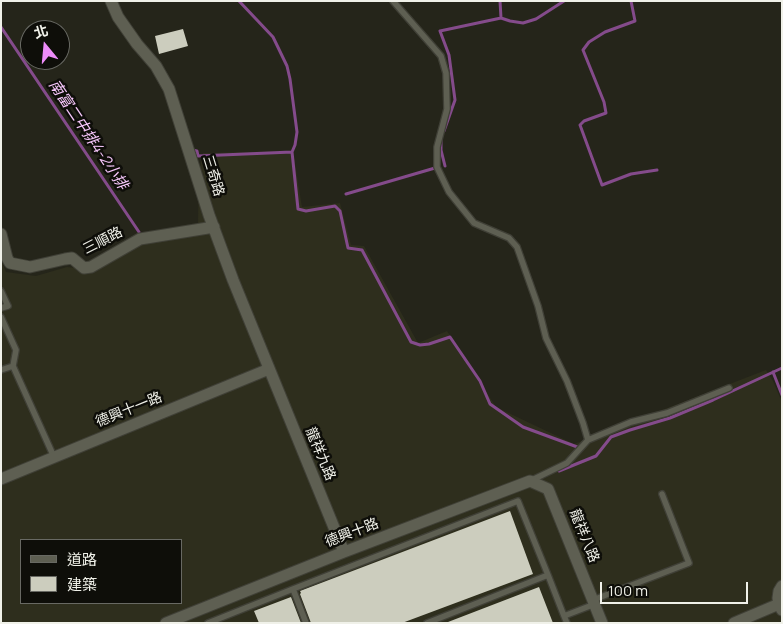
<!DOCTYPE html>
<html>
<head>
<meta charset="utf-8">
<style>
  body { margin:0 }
  #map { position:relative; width:783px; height:624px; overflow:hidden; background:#25251a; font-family:Manrope,"Noto Sans TC",sans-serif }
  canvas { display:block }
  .frame { position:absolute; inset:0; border:2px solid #f0f1e9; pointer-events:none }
  .legend { position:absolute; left:20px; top:539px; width:162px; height:65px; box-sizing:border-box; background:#0e0e09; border:1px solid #686963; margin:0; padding:6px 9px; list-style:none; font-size:15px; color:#f0f1e9 }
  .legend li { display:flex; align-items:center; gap:10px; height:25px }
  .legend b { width:25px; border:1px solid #686963 }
  .north { position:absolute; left:20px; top:20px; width:50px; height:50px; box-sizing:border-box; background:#0e0e09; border:1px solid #686963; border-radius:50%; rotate:343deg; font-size:14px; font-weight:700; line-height:20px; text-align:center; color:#f0f1e9 }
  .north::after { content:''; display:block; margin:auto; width:18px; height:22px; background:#ed8cf9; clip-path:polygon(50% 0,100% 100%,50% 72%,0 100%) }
  .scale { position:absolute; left:600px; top:582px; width:148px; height:22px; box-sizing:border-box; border:2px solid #f0f1e9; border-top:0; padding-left:6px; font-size:15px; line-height:18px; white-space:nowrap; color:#f0f1e9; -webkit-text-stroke:4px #0e0e09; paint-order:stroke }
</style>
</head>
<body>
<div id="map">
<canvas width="783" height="624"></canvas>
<div class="frame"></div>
<ul class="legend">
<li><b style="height:6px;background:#5e5f52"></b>道路</li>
<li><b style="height:14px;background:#cccdbe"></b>建築</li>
</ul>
<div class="north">北</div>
<div class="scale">100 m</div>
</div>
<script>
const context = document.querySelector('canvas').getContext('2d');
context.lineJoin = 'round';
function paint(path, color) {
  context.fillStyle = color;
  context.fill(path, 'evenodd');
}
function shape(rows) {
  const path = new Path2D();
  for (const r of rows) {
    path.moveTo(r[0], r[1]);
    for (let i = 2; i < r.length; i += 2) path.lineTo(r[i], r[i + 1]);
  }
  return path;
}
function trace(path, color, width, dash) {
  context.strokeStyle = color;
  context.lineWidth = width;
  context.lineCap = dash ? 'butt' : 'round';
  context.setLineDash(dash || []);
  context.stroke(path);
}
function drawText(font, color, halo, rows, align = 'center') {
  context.font = font + ' Manrope,"Noto Sans TC",sans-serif';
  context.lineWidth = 5;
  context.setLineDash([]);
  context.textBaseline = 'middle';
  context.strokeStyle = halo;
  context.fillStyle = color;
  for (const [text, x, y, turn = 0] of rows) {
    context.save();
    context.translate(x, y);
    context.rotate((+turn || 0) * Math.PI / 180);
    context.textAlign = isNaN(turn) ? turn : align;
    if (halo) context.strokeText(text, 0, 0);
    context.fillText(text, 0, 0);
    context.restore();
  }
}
const built = shape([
  [293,151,302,207,340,203,351,245,364,246,418,343,447,331,496,407,574,444,766,370,773,381,782,402,782,623,1,623,1,260,6,272,36,276,67,267,92,270,141,242,198,223,199,170,203,153],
  [21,540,181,540,181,603,21,603]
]);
const stream = shape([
  [239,1,273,37,287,66,290,79,297,132,295,145,292,152,298,209,306,211,335,206,340,211,348,248,362,250,411,342,420,345,429,344,450,337,480,381,490,404,523,427,580,448],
  [500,1,501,18,510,21,523,23,536,19,564,1],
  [631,1,635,21,605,32,589,42,583,50,604,102,606,113,584,121,580,125,602,185,631,174,657,170],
  [1,27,139,232],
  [444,131,455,100,449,55,440,31,501,18],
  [441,139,441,150,445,166],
  [192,150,197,151,198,156,292,152],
  [346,194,435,168],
  [773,372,782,395],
  [559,471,596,456,611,437,630,430,670,418,713,400,782,368]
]);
const building = shape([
  [183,29,188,46,159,54,155,36],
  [510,511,533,574,402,623,311,623,300,594,301,593,300,591],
  [539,587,553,623,448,623,448,622],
  [291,597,301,623,259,623,254,611]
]);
const service = shape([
  [393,1,441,56,446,73,447,109,437,147,437,167,449,192,474,223,509,238,517,247,538,306,546,338,567,381,583,423,588,440],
  [1,291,8,306,1,308],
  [1,317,16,350,13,366],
  [1,370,13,366,54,457],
  [532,480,567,463,588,440,631,422,667,413,729,388],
  [593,600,689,563,662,494],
  [208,623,293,589],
  [306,623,293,589,518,501,548,575],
  [427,623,548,575,564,616],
  [567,623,564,616,595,604]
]);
const minor = shape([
  [111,1,118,17,137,44,156,66,169,89,209,215,233,280,344,552],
  [1,234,7,258,10,263,30,267,65,259,72,258,84,268,91,267,140,239,214,227],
  [1,479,269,369],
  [782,586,779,591,778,598,779,604,782,610],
  [166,623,344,552,530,481,548,489,602,623],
  [734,623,779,604]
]);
const streetNames = [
  ["三奇路",213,176,73],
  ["三順路",103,241,-27],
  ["德興十一路",129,410,-22],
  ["龍祥九路",320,454,67],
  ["德興十路",352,533,-21],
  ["龍祥八路",584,536,68]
];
const waterNames = [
  ["南富二中排4-2小排",88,135,56]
];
paint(built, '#2e2e1d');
trace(stream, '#844b8b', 3);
paint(building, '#cccdbe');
trace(service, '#404037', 8);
trace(minor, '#404037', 13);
trace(service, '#5e5f52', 5.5);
trace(minor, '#5e5f52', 11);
drawText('14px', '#f0f1e9', '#0e0e09', streetNames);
drawText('italic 15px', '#f7c7fc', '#0e0e09', waterNames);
</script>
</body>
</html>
